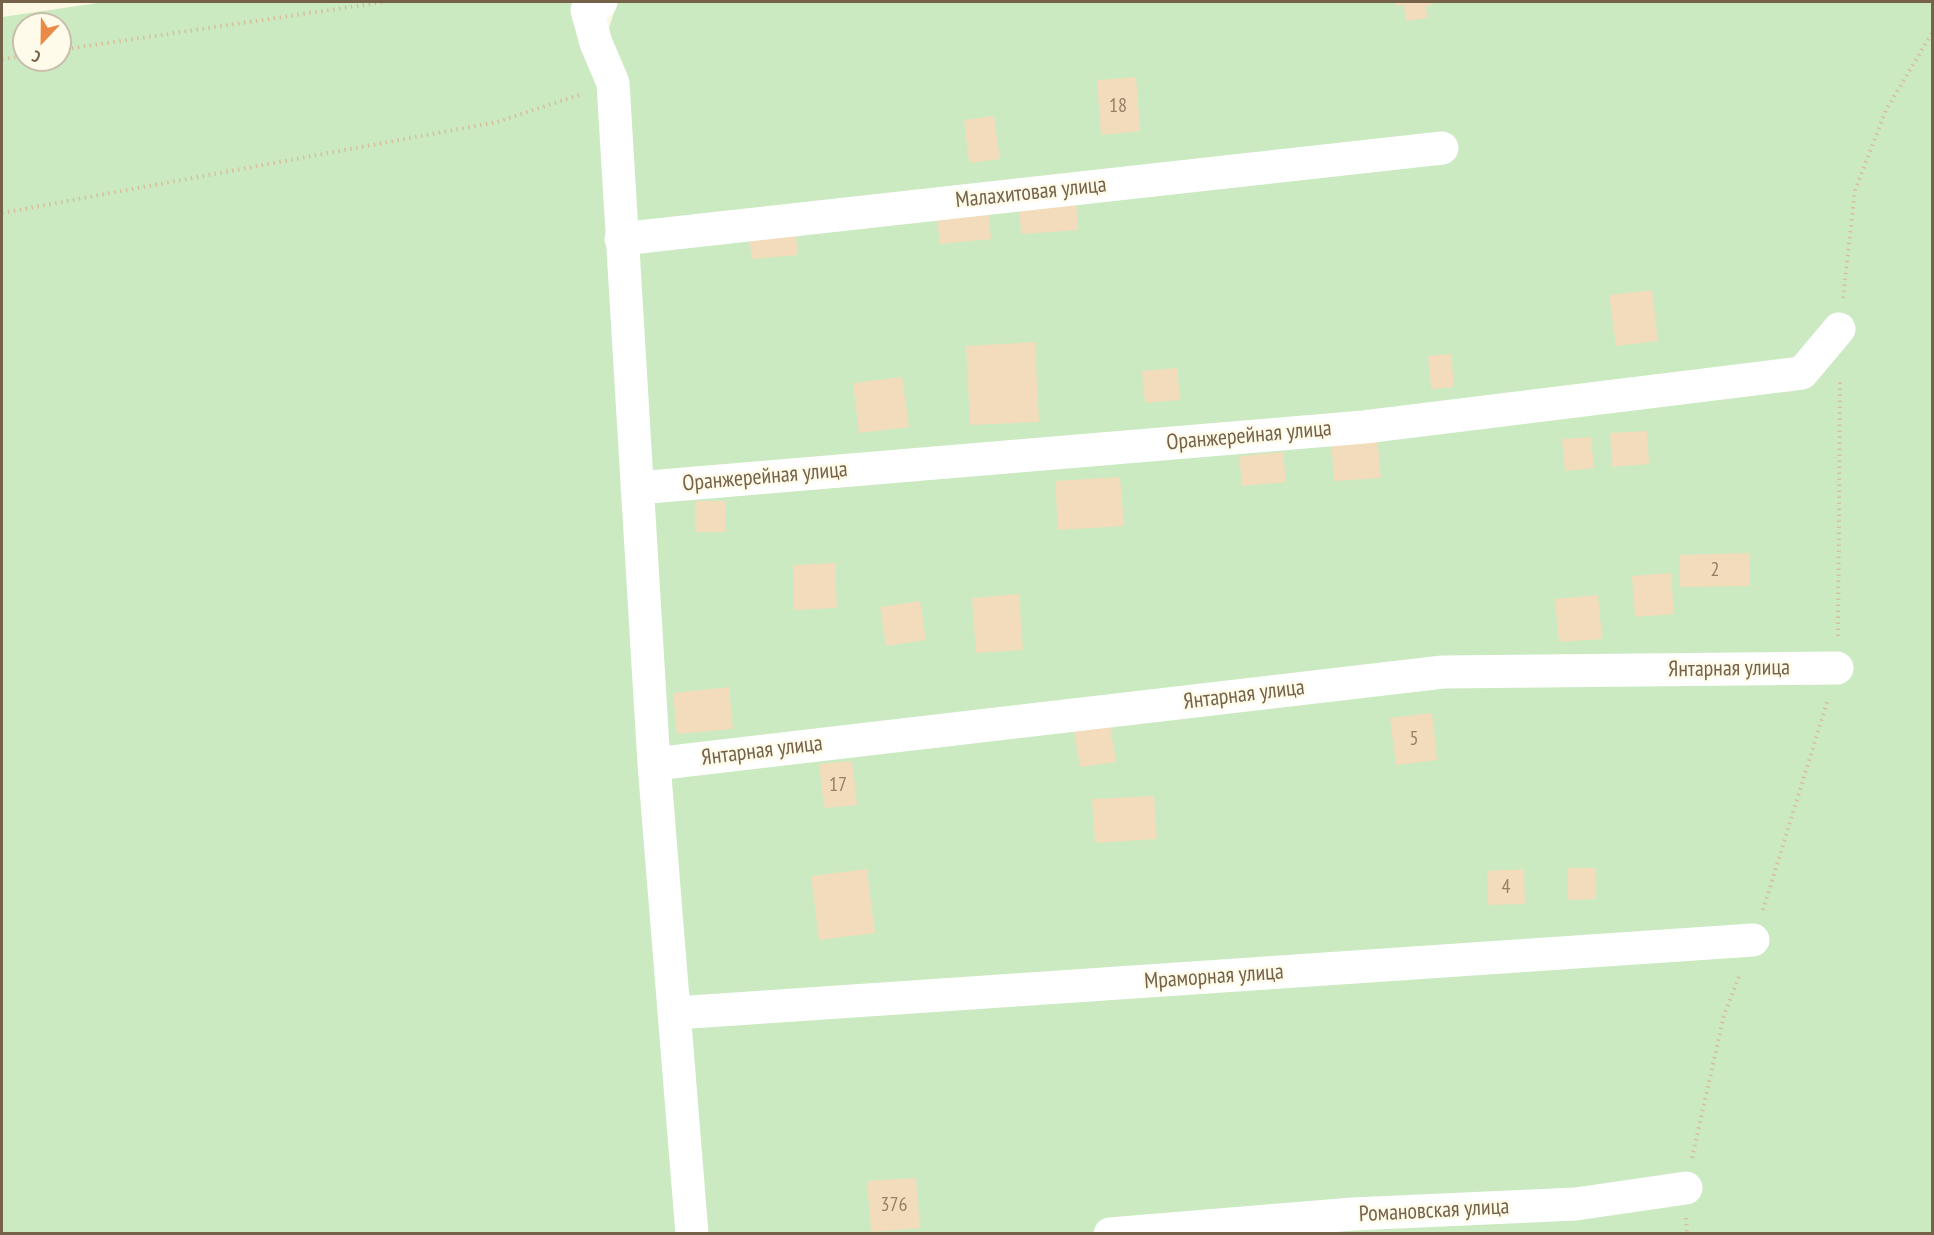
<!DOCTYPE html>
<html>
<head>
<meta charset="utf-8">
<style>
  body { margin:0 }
  #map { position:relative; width:1934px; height:1235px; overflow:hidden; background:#fdf8e4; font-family:"PT Sans Narrow",sans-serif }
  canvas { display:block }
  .frame { position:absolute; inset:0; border:3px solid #766249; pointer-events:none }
  .north { position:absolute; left:12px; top:12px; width:60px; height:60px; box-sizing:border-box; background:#fffbeb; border:2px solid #c8beaa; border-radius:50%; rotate:202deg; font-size:16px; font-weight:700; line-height:24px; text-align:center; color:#766249 }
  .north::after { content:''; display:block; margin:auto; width:21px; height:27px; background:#e98a47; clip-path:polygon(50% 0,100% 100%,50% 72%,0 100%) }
</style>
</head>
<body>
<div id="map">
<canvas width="1934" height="1235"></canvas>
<div class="frame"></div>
<div class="north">С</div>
</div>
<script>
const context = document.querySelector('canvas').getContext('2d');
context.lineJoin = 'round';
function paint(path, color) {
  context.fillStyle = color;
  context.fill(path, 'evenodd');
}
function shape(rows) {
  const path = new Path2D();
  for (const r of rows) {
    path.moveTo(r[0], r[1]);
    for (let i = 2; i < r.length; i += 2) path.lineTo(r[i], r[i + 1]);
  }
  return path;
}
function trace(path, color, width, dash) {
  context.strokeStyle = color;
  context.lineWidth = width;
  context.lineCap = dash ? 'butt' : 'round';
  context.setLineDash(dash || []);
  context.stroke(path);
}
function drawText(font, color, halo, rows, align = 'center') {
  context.font = font + ' "PT Sans Narrow",sans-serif';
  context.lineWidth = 5;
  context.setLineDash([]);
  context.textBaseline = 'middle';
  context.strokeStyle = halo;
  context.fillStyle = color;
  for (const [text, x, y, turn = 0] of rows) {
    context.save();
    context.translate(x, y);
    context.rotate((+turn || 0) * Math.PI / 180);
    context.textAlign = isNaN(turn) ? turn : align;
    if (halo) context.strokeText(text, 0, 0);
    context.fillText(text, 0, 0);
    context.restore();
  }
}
const green = shape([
  [104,2,1932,2,1932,1233,691,1233,605,41,615,9,575,17,600,77,690,1233,2,1234,2,17],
  [24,24,60,24,60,60,24,60]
]);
const building = shape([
  [1395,2,1431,2,1432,6,1426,6,1427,18,1406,21,1404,5,1395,6],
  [1136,77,1140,131,1101,135,1097,80],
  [994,116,1000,159,969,163,964,120],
  [1076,196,1078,230,1021,234,1019,201],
  [988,206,991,239,940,244,936,212],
  [795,226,798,255,752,259,748,231],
  [1652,290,1658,341,1616,346,1609,295],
  [1035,342,1039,422,970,425,966,346],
  [1451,354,1454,387,1431,389,1428,356],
  [1177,368,1180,400,1145,403,1142,371],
  [902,377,909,427,859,433,853,383],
  [1647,431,1649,464,1612,467,1610,433],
  [1377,436,1381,478,1334,481,1331,440],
  [1591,437,1594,468,1565,471,1562,439],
  [1283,452,1286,482,1242,486,1239,456],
  [1120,477,1124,526,1058,530,1055,481],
  [695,501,726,501,725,532,695,532],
  [1749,553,1750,586,1680,587,1679,555],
  [835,563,837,608,794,610,793,565],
  [1671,573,1674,614,1635,617,1632,576],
  [1019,594,1023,650,976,653,972,598],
  [1598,595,1602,639,1559,642,1555,599],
  [920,601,926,640,886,646,880,607],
  [729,687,733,729,677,734,673,693],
  [1432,713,1437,760,1396,765,1390,718],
  [1110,725,1116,762,1080,767,1074,731],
  [852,761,857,805,824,808,819,764],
  [1154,796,1157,839,1095,843,1092,799],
  [1568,868,1595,868,1596,899,1568,900],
  [867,869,875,933,819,940,811,876],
  [1524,869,1525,904,1488,905,1487,871],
  [916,1178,920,1228,871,1232,867,1181]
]);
const path = shape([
  [60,50,384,2],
  [2,59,24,56],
  [2,213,497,122,582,94],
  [1843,298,1855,190,1886,110,1932,33],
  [1838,636,1840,380],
  [1763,910,1828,699],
  [1692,1158,1724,1015,1740,974],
  [1686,1218,1687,1234]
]);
const minor = shape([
  [601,2,587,10,596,43,613,83,654,764,692,1234],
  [621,239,1442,148],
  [637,488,1364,427,1802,373,1839,329],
  [654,764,1443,672,1837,668],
  [676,1013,1753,940],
  [1110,1234,1353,1214,1576,1204,1686,1188]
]);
const numberNames = [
  ["18",1118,106],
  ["2",1715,570],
  ["5",1414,739],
  ["17",838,785],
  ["4",1506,887],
  ["376",894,1205]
];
const streetNames = [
  ["Малахитовая улица",1031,193,-6],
  ["Оранжерейная улица",1249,436,-5],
  ["Оранжерейная улица",765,477,-5],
  ["Янтарная улица",1729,669,-1],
  ["Янтарная улица",1244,695,-7],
  ["Янтарная улица",762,751,-7],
  ["Мраморная улица",1214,977,-4],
  ["Романовская улица",1434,1211,-3]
];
paint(green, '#cbeac2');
paint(building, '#f2dcbb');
trace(path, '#d7bf9e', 4, [1.5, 4.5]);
trace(minor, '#fff', 33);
drawText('20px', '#958066', null, numberNames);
drawText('22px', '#766249', '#fffbeb', streetNames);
</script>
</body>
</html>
